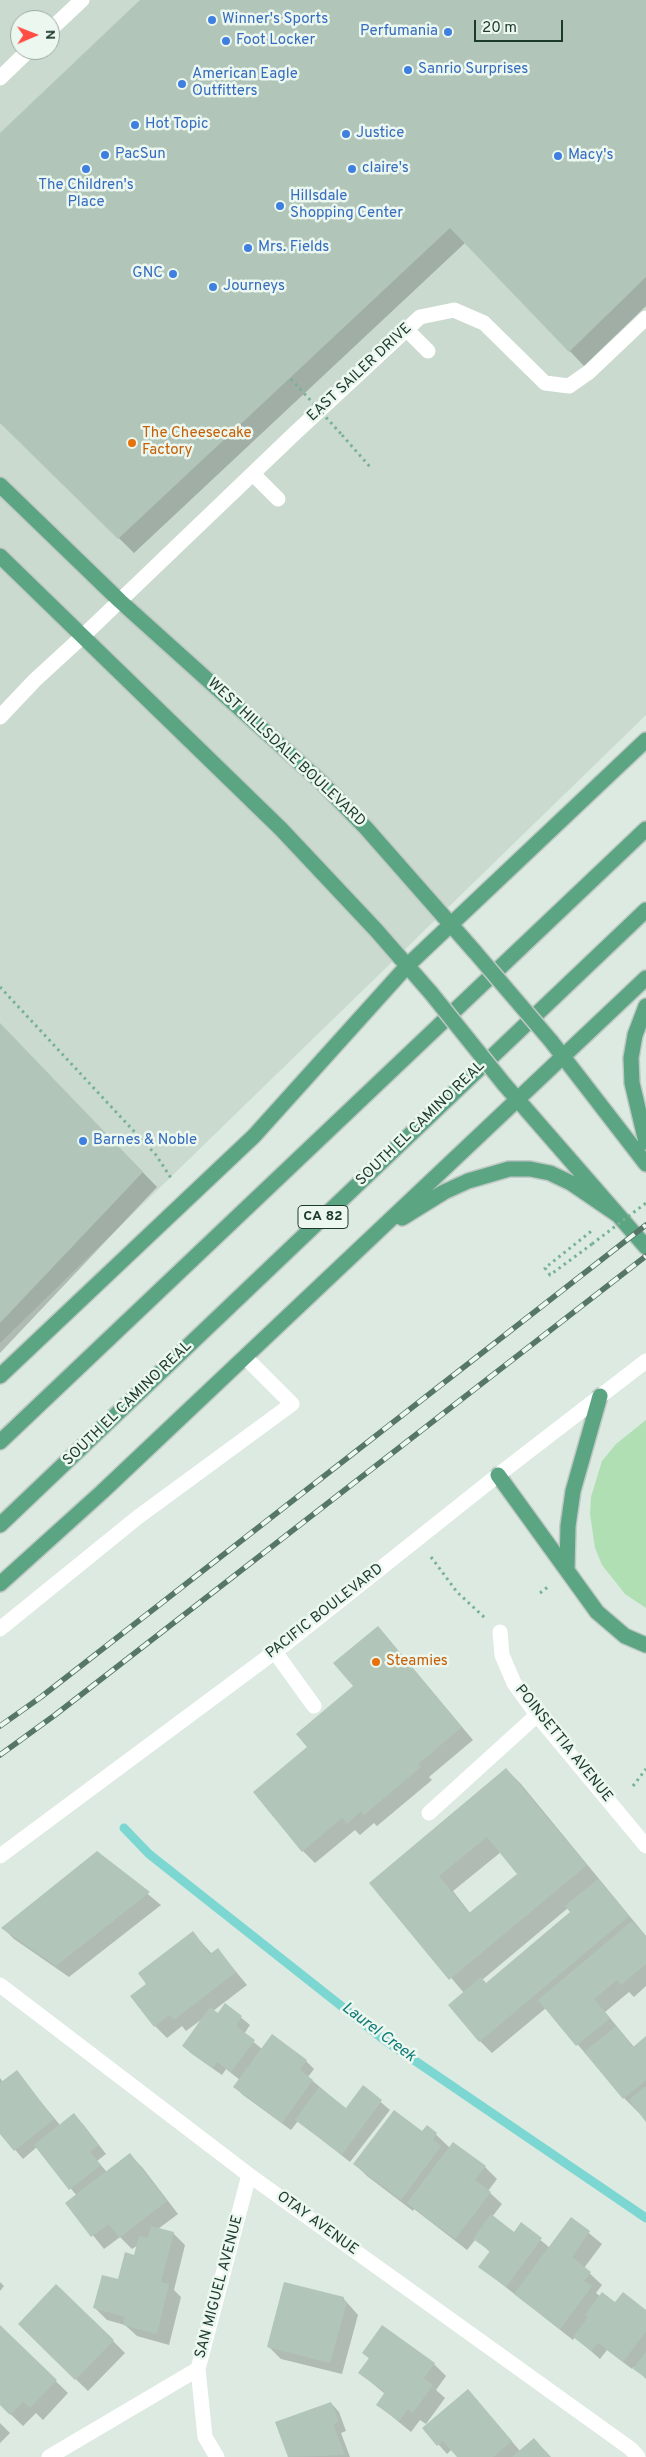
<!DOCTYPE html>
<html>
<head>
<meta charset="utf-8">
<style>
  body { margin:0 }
  #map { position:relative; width:646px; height:2457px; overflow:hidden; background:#dceae1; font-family:Overpass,sans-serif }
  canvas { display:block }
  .north { position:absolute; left:10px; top:10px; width:50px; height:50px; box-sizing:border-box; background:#ecf7ef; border:1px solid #99aba1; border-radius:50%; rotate:89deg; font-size:14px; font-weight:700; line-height:20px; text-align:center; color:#1c3a2c }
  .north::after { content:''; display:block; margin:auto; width:18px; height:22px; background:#ff4c45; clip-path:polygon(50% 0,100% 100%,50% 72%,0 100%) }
  .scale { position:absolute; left:474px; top:20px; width:89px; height:22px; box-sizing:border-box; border:2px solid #1c3a2c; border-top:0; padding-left:6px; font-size:15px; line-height:18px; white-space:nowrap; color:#1c3a2c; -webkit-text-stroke:4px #ecf7ef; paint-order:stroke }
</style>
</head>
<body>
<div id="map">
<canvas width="646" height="2457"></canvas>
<div class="north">N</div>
<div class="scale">20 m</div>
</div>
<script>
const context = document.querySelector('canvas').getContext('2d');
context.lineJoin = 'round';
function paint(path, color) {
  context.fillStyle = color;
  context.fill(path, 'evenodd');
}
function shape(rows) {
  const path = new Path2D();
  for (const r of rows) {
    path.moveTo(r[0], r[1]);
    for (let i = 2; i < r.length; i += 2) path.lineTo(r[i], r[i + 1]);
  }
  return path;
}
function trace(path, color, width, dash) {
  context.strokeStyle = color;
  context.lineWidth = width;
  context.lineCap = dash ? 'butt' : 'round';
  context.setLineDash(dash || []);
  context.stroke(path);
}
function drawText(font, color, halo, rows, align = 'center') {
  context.font = font + ' Overpass,sans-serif';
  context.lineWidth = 5;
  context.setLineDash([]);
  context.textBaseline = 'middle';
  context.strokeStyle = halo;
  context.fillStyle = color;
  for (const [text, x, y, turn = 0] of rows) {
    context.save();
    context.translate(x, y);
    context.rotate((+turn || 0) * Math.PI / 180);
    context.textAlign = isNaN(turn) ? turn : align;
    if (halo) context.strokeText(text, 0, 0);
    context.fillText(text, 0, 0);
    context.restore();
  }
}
const built = shape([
  [0,0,646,0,646,715,0,1343],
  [20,20,50,20,50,50,20,50]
]);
const green = shape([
  [646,1420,646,1608,625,1594,602,1565,595,1548,590,1514,591,1497,602,1461,616,1444]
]);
const shadow = shape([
  [142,0,646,0,646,306,584,366,466,242,134,553,0,421,0,135],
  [0,1024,157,1187,0,1353],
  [378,1627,473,1740,429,1777,432,1780,377,1826,374,1823,360,1835,355,1830,315,1863,303,1851,309,1747,355,1686],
  [506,1769,521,1784,646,1936,646,1986,634,1997,629,1992,605,2012,634,2047,646,2038,646,2120,624,2098,546,2008,492,2053,480,2041,464,1993,371,1883],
  [501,1852,519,1874,470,1913,453,1891],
  [568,1908,571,1913,487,1984,482,1980],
  [97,1852,161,1905,69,1977,14,1939,3,1928],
  [193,1933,212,1954,218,1950,247,1985,213,2011,219,2015,226,2005,250,2025,244,2034,262,2049,306,2061,314,2069,308,2077,346,2109,363,2087,390,2110,350,2162,298,2121,291,2130,243,2095,235,2087,240,2080,226,2069,222,2075,192,2054,183,2046,201,2020,186,2031,182,2026,167,2038,155,2026,148,1984],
  [16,2072,60,2125,82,2123,106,2154,97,2161,107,2172,130,2155,142,2167,178,2214,158,2229,173,2233,185,2245,174,2290,181,2297,169,2345,137,2336,125,2325,107,2320,95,2308,119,2280,135,2256,138,2245,132,2249,120,2237,104,2249,67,2203,77,2196,37,2147,23,2159,0,2132,0,2078,3,2082],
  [427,2126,450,2148,485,2167,497,2179,488,2191,502,2204,492,2217,514,2233,521,2224,550,2248,572,2219,602,2244,584,2268,602,2285,596,2293,600,2296,616,2303,646,2311,646,2379,634,2367,632,2369,607,2350,600,2359,575,2337,573,2340,480,2267,490,2252,476,2239,467,2250,414,2209,413,2211,367,2176,355,2164,422,2133],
  [0,2282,4,2286,0,2291],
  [343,2298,358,2315,342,2374,281,2359,269,2347],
  [19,2324,113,2341,125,2353,88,2391],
  [382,2326,434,2364,446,2376,436,2390,445,2398,426,2424,420,2420,411,2432,378,2405,385,2394,360,2373,370,2359,363,2353],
  [0,2327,68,2393,43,2420,36,2413,23,2426,0,2404],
  [468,2390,520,2451,534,2439,551,2457,458,2457,452,2449,447,2454,424,2428],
  [331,2403,339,2412,346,2431,341,2433,350,2457,289,2457,277,2423],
  [0,2423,10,2433,0,2443]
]);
const stream = shape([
  [124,1828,149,1854,383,2039,646,2218]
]);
const building = shape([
  [140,0,646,0,646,277,569,352,450,228,118,539,0,423,0,133],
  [0,1023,143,1172,0,1323],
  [378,1626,462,1727,418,1764,421,1767,364,1815,361,1811,347,1824,342,1818,302,1852,253,1792,307,1747,296,1734,353,1686,333,1663],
  [506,1768,587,1865,449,1980,369,1883],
  [487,1837,517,1874,469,1913,439,1876],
  [97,1851,150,1892,56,1966,1,1928],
  [598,1879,629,1916,479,2042,448,2005,481,1977,486,1983,570,1912,565,1906],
  [632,1921,646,1937,646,1964,621,1985,617,1980,594,1999,610,2018,576,2046,538,2000],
  [193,1931,210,1954,218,1948,236,1972,174,2020,169,2015,154,2027,130,1996,146,1984,138,1973],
  [225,2003,242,2016,236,2026,255,2040,231,2072,217,2062,213,2068,182,2046,210,2007,218,2013],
  [616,2026,633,2047,646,2036,646,2080,623,2099,584,2052],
  [272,2034,307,2060,300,2070,313,2080,282,2123,233,2087],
  [17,2070,54,2119,14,2151,0,2134,0,2083],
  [363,2085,382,2100,342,2155,295,2120,319,2087,346,2108],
  [646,2086,646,2122,629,2100],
  [394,2110,422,2131,427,2125,437,2133,433,2140,441,2146,401,2200,353,2164],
  [74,2113,99,2145,90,2152,101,2165,69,2190,34,2145],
  [453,2142,486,2166,475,2180,491,2192,455,2239,407,2203],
  [130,2153,167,2201,119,2238,109,2224,91,2237,65,2203],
  [491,2214,514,2232,521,2222,542,2238,506,2287,478,2267,490,2251,473,2239],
  [571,2217,590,2231,572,2257,591,2272,584,2281,592,2286,560,2329,514,2294],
  [151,2226,174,2232,161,2282,169,2284,157,2334,123,2325,125,2317,93,2308,102,2275,118,2279,125,2252,134,2255,139,2236,148,2238],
  [284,2282,344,2297,343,2301,347,2302,330,2363,267,2347],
  [56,2284,114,2340,75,2380,18,2324],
  [602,2292,615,2302,623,2292,646,2310,646,2331,623,2362,598,2343,591,2351,573,2337,588,2317,585,2315],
  [0,2325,57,2380,30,2408,23,2402,10,2415,0,2405],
  [382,2325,435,2363,424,2378,433,2385,413,2413,408,2409,399,2421,376,2405,385,2392,358,2373,369,2358,362,2353],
  [646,2352,646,2378,633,2369],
  [468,2389,512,2441,493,2457,457,2457,443,2441,437,2446,422,2428],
  [331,2402,339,2422,333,2424,345,2455,288,2457,275,2422],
  [534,2438,550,2457,512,2457]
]);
const path = shape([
  [342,435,371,468],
  [0,987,156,1155,171,1178],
  [592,1244,550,1275,545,1268,594,1229],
  [431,1557,457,1592,485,1618],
  [540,1593,549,1586],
  [633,1786,646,1769]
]);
const minor = shape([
  [50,30,82,0],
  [0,78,29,50],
  [407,330,428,351],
  [253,474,278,499],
  [0,717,35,680,83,636,294,434,420,317,454,310,484,323,545,383,569,386,589,372,646,318],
  [0,1629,138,1517,292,1404,245,1357],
  [500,1632,502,1655,514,1683,537,1715,646,1846],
  [275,1652,314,1706],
  [429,1813,537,1715],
  [0,1856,288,1642,498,1475,646,1361],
  [0,1985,249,2175,631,2449,638,2457],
  [49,2457,198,2369],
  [217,2457,205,2437,198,2369,249,2175]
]);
const major = shape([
  [0,485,120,601,320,781,366,828,475,952],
  [0,556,281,829,376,930,431,993],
  [646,1006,635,1035,631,1058,632,1083,646,1142],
  [551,1041,646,1164],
  [504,1084,646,1247],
  [402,1218,444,1192,468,1181,509,1169,530,1169,550,1173,571,1183,618,1215],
  [0,1376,254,1136,408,965,646,740],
  [0,1442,646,829],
  [498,1475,597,1612,625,1636,646,1645],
  [0,1525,646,910],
  [567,1570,568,1526,573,1491,600,1396],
  [0,1584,102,1492,646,978]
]);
const rail = shape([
  [0,1726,41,1697,646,1225],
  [0,1755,55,1715,646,1256]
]);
const pathBridge = shape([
  [291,379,342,435],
  [592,1244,646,1203]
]);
const majorBridge = shape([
  [475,952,551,1041],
  [431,993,504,1084]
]);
const markers = [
  [212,20,5,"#3f7fe0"],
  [448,32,5,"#3f7fe0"],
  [226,41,5,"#3f7fe0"],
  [408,70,5,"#3f7fe0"],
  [182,84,5,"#3f7fe0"],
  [135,125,5,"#3f7fe0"],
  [346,134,5,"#3f7fe0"],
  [105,155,5,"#3f7fe0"],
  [558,156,5,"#3f7fe0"],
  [86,169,5,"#3f7fe0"],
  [352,169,5,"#3f7fe0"],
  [280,206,5,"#3f7fe0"],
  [248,248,5,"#3f7fe0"],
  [173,274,5,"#3f7fe0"],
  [213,287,5,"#3f7fe0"],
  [132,443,5,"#e8710a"],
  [83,1141,5,"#3f7fe0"],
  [376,1662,5,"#e8710a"]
];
const shields = [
  [323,1217,50]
];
const shieldNames = [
  ["CA 82",323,1217]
];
const shopNames = [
  ["Winner's Sports",222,20],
  ["Perfumania",438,32,"right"],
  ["Foot Locker",236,41],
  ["Sanrio Surprises",418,70],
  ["American Eagle",192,75],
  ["Outfitters",192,92],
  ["Hot Topic",145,125],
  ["Justice",356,134],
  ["PacSun",115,155],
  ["Macy's",568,156],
  ["claire's",362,169],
  ["The Children's",86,186,"center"],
  ["Place",86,203,"center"],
  ["Hillsdale",290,197],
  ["Shopping Center",290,214],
  ["Mrs. Fields",258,248],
  ["GNC",163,274,"right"],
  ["Journeys",223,287],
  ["Barnes & Noble",93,1141]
];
const streetNames = [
  ["EAST SAILER DRIVE",360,373,-43],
  ["WEST HILLSDALE BOULEVARD",286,753,43],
  ["SOUTH EL CAMINO REAL",421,1124,-44],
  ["SOUTH EL CAMINO REAL",128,1404,-44],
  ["PACIFIC BOULEVARD",325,1612,-38],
  ["POINSETTIA AVENUE",563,1744,51],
  ["OTAY AVENUE",317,2224,36],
  ["SAN MIGUEL AVENUE",220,2287,-75]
];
const foodNames = [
  ["The Cheesecake",142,434],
  ["Factory",142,451],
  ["Steamies",386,1662]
];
const waterNames = [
  ["Laurel Creek",378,2033,37]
];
paint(built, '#cadacf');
paint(green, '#b1dfb4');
paint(shadow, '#0003');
trace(stream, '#7cd7d2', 9);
paint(building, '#b1c5b9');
trace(major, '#bfc8c4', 18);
trace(path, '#78b294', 3, [2.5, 4]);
trace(minor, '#fff', 15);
trace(major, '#5ba583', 15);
trace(rail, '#567767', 5.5);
trace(rail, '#ecf7ef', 4, [11]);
trace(majorBridge, '#bfc8c4', 18, []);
trace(pathBridge, '#78b294', 3, [2.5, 4]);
trace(majorBridge, '#5ba583', 15);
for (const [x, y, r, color] of markers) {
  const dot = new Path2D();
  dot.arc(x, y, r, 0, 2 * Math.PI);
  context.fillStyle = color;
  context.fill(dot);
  trace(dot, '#ecf7ef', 2);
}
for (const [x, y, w] of shields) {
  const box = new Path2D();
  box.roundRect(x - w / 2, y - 11.5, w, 23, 4);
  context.fillStyle = '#ecf7ef';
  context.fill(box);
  trace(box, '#1c3a2c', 1);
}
drawText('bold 14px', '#1c3a2c', null, shieldNames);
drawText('15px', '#366cbe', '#ecf7ef', shopNames, 'left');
drawText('15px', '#1c3a2c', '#ecf7ef', streetNames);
drawText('15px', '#c56008', '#ecf7ef', foodNames, 'left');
drawText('italic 16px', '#117c78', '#ecf7ef', waterNames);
</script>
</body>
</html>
